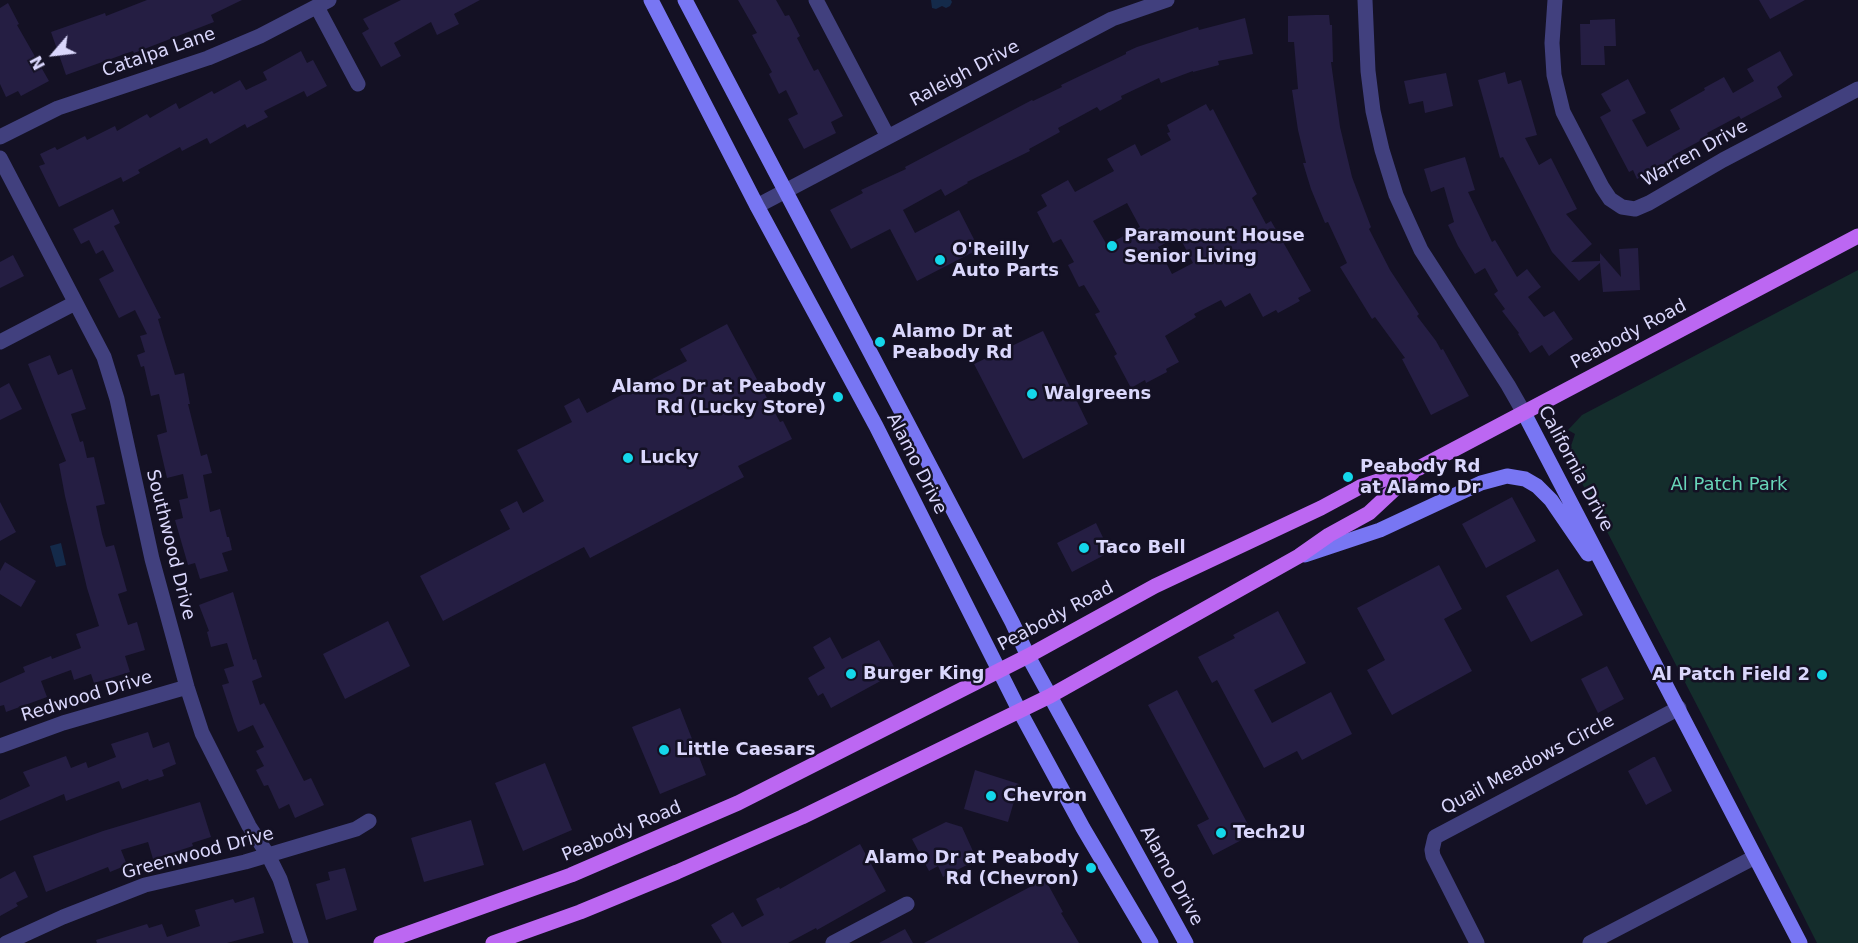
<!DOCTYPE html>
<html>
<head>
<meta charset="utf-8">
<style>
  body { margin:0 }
  #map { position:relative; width:1858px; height:943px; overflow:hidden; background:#141124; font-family:"DejaVu Sans",sans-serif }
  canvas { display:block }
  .north { position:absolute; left:24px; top:24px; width:60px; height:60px; -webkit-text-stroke:4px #141124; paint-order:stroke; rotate:242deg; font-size:16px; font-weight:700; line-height:24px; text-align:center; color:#dad7fc }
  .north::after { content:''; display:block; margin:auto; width:21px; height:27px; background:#dad7fc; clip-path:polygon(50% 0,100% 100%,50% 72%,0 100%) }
</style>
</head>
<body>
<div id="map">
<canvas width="1858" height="943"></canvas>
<div class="north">N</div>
</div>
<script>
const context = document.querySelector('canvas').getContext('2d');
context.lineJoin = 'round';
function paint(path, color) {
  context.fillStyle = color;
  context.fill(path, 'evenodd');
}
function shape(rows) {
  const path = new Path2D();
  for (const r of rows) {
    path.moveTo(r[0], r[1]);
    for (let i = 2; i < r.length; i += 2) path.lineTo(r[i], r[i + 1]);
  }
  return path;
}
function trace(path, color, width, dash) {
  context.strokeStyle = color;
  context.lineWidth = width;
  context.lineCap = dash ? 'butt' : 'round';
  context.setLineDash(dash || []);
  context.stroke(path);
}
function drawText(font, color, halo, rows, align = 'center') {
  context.font = font + ' "DejaVu Sans",sans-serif';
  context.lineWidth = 5;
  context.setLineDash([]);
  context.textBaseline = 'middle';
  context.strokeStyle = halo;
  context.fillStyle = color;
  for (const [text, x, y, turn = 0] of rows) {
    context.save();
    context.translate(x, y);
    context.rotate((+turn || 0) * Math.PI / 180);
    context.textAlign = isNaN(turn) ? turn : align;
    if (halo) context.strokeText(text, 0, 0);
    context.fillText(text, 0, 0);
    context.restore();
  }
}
const green = shape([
  [1858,270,1858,943,1817,943,1704,719,1570,460,1569,452,1575,434,1568,430,1582,415]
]);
const water = shape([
  [931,0,951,0,952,2,950,6,946,8,942,6,936,9,932,8],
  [61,543,66,565,56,567,50,546]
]);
const building = shape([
  [147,0,242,0,211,15,214,22,134,53,133,51,66,75,51,32,105,13,106,16],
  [401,0,480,0,454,14,459,24,437,35,431,22,394,43,401,56,381,67,362,33,369,29,363,19],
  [738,0,776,0,785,16,789,15,800,36,797,38,814,71,818,69,843,116,831,122,836,133,804,149,788,119,798,114,786,90,779,94,769,74,772,72,752,35,757,33],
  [1759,0,1805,0,1770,19],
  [8,3,19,24,17,25,49,81,21,96,18,91,6,97,0,84,0,8],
  [1315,15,1329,15,1330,25,1332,25,1333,62,1331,62,1340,127,1352,177,1371,227,1369,229,1390,270,1419,314,1417,316,1436,341,1441,350,1443,349,1469,396,1431,415,1402,359,1405,358,1375,317,1372,319,1340,267,1347,263,1328,222,1325,223,1311,189,1303,163,1306,163,1298,130,1292,90,1298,89,1294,42,1288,42,1288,16],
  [1245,18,1253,54,1218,61,1219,65,1193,72,1193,71,1161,83,1159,78,1121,96,1122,99,1100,111,1097,107,1058,128,1060,132,1029,149,1030,151,967,182,968,183,945,196,941,189,903,210,915,233,959,210,979,249,917,281,890,229,851,249,830,210,863,193,861,190,906,169,905,167,924,157,1032,100,1033,101,1062,87,1061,85,1126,54,1126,52,1137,47,1198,27,1199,30],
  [1615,19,1616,46,1604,46,1605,65,1581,65,1580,24,1590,24,1590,20],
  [301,51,307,63,313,60,327,86,307,97,304,91,264,111,268,117,247,128,245,124,210,144,207,138,182,151,180,147,138,170,140,173,123,182,121,177,59,207,39,166,45,164,40,154,55,147,57,150,85,136,87,140,115,126,117,131,147,114,150,118,176,103,179,109,212,91,214,94,240,80,246,90,267,80,263,72],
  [1780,51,1793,75,1777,87,1782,97,1741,119,1739,116,1707,133,1709,136,1672,156,1674,159,1637,179,1633,170,1629,172,1600,117,1611,111,1601,94,1628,79,1646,113,1632,120,1647,147,1680,129,1670,110,1705,90,1704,88,1724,77,1733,93,1754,81,1747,69],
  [1505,72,1508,84,1521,80,1537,135,1525,138,1539,165,1551,158,1577,209,1566,214,1592,244,1571,262,1600,261,1600,253,1621,277,1619,249,1638,248,1640,290,1603,292,1600,263,1579,281,1552,252,1503,157,1500,158,1478,80],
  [1446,73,1453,106,1425,113,1423,101,1409,104,1404,81],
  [1206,104,1210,111,1213,109,1257,194,1252,198,1266,224,1271,221,1311,291,1298,298,1300,301,1278,313,1276,310,1263,317,1250,293,1225,307,1221,300,1194,314,1196,317,1165,336,1179,362,1166,369,1167,372,1146,383,1145,380,1131,388,1114,356,1117,354,1095,314,1100,312,1084,285,1079,287,1068,265,1074,262,1061,239,1053,243,1037,212,1047,206,1041,195,1068,180,1075,192,1114,171,1107,159,1135,144,1141,156,1171,140,1167,133,1170,132,1167,125],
  [1127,203,1140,227,1107,245,1093,221],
  [1179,236,1193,263,1172,274,1158,247],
  [1465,157,1475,190,1468,192,1492,242,1495,240,1517,277,1527,269,1541,287,1528,297,1544,317,1554,311,1573,339,1549,356,1542,345,1530,353,1518,334,1519,333,1502,311,1505,309,1494,294,1498,291,1485,268,1475,274,1458,246,1448,225,1454,222,1444,187,1431,192,1424,169],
  [113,209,120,223,114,226,161,318,158,319,175,375,184,373,190,404,188,404,201,456,207,454,212,473,203,475,210,512,220,509,227,537,229,537,232,550,222,553,228,571,200,579,195,563,188,565,175,520,183,518,179,500,188,498,183,474,167,478,157,435,167,432,159,394,151,396,144,366,141,367,137,355,145,352,140,336,147,334,135,310,119,318,99,279,114,271,103,250,96,254,89,240,81,244,73,229],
  [13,255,24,276,0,288,0,262],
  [727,324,780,422,783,421,792,439,738,466,744,477,590,558,584,547,443,621,420,576,510,529,500,510,517,501,523,513,544,501,517,450,572,422,564,406,579,398,587,413,687,361,680,349],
  [1043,331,1088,424,1023,459,974,364],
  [50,355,58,375,72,369,86,409,71,414,80,442,83,441,87,458,94,457,105,504,96,506,102,534,106,547,114,545,127,591,118,594,128,625,137,622,145,650,125,656,130,672,94,683,91,674,74,680,71,670,41,681,47,697,6,712,4,705,0,706,0,683,25,672,23,667,51,656,52,659,81,648,76,634,99,626,87,588,65,496,59,464,66,461,28,364],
  [9,383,22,409,0,420,0,388],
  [1512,497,1536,541,1486,568,1462,524],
  [0,502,16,532,0,541],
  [1096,523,1110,552,1072,572,1057,543],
  [5,562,36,581,21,607,0,594,0,571],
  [1439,565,1462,609,1444,619,1472,671,1392,715,1367,670,1385,660,1357,608],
  [1558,569,1583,615,1531,642,1506,596],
  [233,592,253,660,256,659,262,677,252,681,260,705,264,703,304,781,311,778,324,805,295,818,289,804,279,809,268,785,264,786,256,770,264,766,256,751,264,747,253,725,238,732,234,722,222,685,229,683,224,669,234,666,227,643,211,647,207,632,209,631,199,605],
  [1278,611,1306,663,1254,690,1272,723,1331,692,1352,734,1302,760,1297,751,1264,768,1217,680,1212,683,1198,657,1235,638,1233,635],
  [388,621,410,666,345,699,323,654],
  [830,637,842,659,879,640,897,672,831,708,823,693,818,696,808,678,825,668,813,647],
  [1607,666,1624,699,1598,713,1581,679],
  [1177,690,1253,834,1213,855,1197,825,1209,819,1148,705],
  [680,708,706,775,660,794,632,727],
  [148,732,153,748,169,742,176,764,162,770,164,776,149,781,148,779,122,789,119,781,66,801,64,794,0,821,0,800,30,786,23,772,66,756,71,768,86,762,88,768,116,757,111,744],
  [1653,757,1655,757,1672,791,1646,805,1628,771],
  [545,763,572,830,523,851,495,783],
  [975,770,1019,784,1008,822,964,809],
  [200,802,211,837,192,843,193,846,153,859,148,842,121,850,127,865,110,872,108,867,46,892,33,856,103,831],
  [471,820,484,865,424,882,411,838],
  [946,822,962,827,977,860,943,877,938,866,929,871,912,839],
  [860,844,886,891,817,930,816,928,788,943,722,943,711,925,733,912,742,927,764,915,756,899,779,887,780,889],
  [345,868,357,910,326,920,316,884,330,880,328,872],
  [15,871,28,897,16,903,18,906,0,916,0,879],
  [1045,879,1063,912,1061,913,1079,943,924,943],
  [254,897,264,933,227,943,97,943,96,940,147,924,149,928,162,924,167,937,200,926,195,910,233,899,235,903],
  [905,929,913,943,879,943]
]);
const street = shape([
  [816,0,888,137],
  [1365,0,1368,71,1373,111,1382,150,1396,195,1421,250,1508,385,1524,413],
  [1555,0,1552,43,1554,75,1563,112,1602,187,1610,199,1622,207,1635,209,1649,203,1723,160,1858,89],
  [317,7,358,84],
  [0,137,58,108,208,58,260,36,329,0],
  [0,158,104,357,117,399,152,559,187,687,202,733,249,826,268,855,280,879,301,943],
  [757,206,1112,19,1167,0],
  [0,342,75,303],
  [0,746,63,723,187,687],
  [6,943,63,917,145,885,245,862,356,829,369,821],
  [833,943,907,904],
  [1477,943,1433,856,1432,850,1435,837,1679,708],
  [1590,943,1755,857]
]);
const secondary = shape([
  [651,0,757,206,876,426,1019,710,1083,828,1151,943],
  [685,0,1012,622,1028,656,1186,943],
  [1524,413,1800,943],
  [1305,555,1380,530,1481,483,1507,476,1525,479,1537,486,1551,500,1588,554]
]);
const primary = shape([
  [381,943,571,875,738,803,1028,656,1155,586,1321,508,1360,487,1419,468,1858,236],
  [493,943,580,912,677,872,802,817,1050,696,1299,556,1329,535,1369,513,1413,472]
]);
const markers = [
  [1112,246,6,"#14d7ea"],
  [940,260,6,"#14d7ea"],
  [880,342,6,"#14d7ea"],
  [1032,394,6,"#14d7ea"],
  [838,397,6,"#14d7ea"],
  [628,458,6,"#14d7ea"],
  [1348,477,6,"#14d7ea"],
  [1084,548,6,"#14d7ea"],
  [851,674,6,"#14d7ea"],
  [1822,675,6,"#14d7ea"],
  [664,750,6,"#14d7ea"],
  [991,796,6,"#14d7ea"],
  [1221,833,6,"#14d7ea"],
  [1091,868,6,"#14d7ea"]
];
const streetNames = [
  ["Catalpa Lane",159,53,-19],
  ["Raleigh Drive",965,74,-28],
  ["Warren Drive",1695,154,-29],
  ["Peabody Road",1629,335,-28],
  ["Alamo Drive",916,464,63],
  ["California Drive",1575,469,62],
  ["Southwood Drive",170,545,76],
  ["Peabody Road",1056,617,-28],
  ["Redwood Drive",87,697,-17],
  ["Quail Meadows Circle",1528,765,-28],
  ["Peabody Road",622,832,-23],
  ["Greenwood Drive",198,854,-15],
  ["Alamo Drive",1171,876,61]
];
const poiNames = [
  ["Paramount House",1124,236],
  ["Senior Living",1124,257],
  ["O'Reilly",952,250],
  ["Auto Parts",952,271],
  ["Alamo Dr at",892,332],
  ["Peabody Rd",892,353],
  ["Alamo Dr at Peabody",826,387,"right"],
  ["Rd (Lucky Store)",826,408,"right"],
  ["Walgreens",1044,394],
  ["Lucky",640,458],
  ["Peabody Rd",1360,467],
  ["at Alamo Dr",1360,488],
  ["Taco Bell",1096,548],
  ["Burger King",863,674],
  ["Al Patch Field 2",1810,675,"right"],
  ["Little Caesars",676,750],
  ["Chevron",1003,796],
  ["Tech2U",1233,833],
  ["Alamo Dr at Peabody",1079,858,"right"],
  ["Rd (Chevron)",1079,879,"right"]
];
const parkNames = [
  ["Al Patch Park",1729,485]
];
paint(green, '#142d2c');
paint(water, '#142a4a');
paint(building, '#251e43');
trace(street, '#41407e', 15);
trace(secondary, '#7876f3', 15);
trace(primary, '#bc67f2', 15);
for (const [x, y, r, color] of markers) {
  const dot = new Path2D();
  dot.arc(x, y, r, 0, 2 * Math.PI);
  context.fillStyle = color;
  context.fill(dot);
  trace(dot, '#141124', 2);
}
drawText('18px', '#dad7fc', '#141124', streetNames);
drawText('bold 18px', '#dad7fc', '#141124', poiNames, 'left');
drawText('18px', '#68d6b9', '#141124', parkNames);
</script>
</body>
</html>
